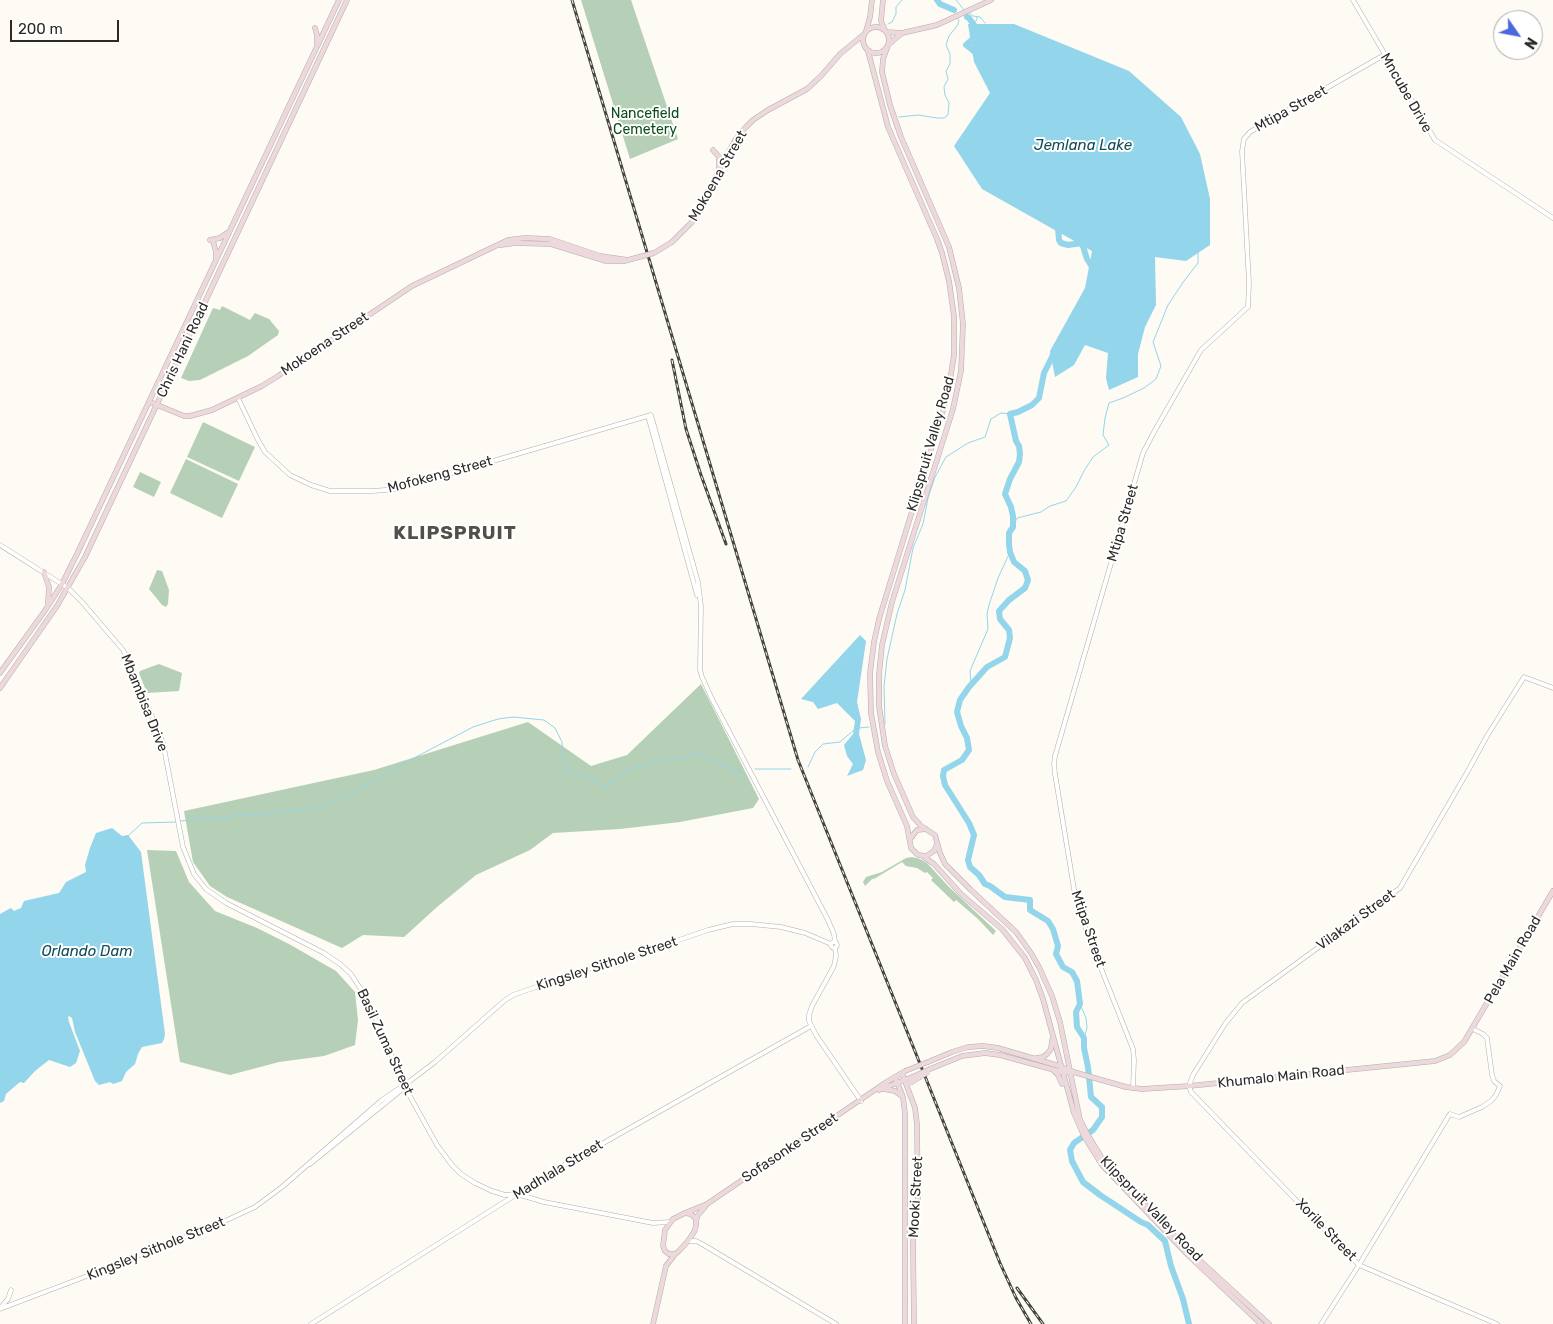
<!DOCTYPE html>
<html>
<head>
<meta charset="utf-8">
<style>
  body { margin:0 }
  #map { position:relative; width:1553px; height:1324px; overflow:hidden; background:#fdfbf3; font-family:Rubik,sans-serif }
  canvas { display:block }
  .north { position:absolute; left:1493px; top:10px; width:50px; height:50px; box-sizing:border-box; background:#fff; border:1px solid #aaaaa9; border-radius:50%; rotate:123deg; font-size:14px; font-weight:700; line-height:20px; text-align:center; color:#2b2a27 }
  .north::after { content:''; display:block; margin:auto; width:18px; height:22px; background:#4b68dc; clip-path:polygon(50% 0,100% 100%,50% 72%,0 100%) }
  .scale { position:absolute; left:10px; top:20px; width:109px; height:22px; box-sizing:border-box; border:2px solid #2b2a27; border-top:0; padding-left:6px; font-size:15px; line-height:18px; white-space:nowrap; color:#2b2a27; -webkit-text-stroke:4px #fff; paint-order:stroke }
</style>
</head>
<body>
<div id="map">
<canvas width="1553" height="1324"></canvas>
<div class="north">N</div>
<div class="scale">200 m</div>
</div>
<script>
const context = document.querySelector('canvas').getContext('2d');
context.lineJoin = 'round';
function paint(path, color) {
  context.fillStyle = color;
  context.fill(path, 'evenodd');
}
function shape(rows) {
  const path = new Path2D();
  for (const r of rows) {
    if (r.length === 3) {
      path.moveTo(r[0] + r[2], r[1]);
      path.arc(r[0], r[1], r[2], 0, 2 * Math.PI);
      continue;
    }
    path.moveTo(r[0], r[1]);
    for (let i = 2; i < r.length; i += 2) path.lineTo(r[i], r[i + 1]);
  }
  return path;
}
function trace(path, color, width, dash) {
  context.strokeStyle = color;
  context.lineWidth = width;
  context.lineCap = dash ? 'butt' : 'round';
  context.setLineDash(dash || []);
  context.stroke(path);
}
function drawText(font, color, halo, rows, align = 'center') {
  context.font = font + ' Rubik,sans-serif';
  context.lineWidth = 4;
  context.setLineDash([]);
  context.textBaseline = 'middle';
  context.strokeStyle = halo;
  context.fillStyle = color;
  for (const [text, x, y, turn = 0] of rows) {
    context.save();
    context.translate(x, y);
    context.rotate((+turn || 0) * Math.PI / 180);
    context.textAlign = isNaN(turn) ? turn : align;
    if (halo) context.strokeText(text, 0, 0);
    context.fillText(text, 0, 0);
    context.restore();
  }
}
const green = shape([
  [581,0,631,0,678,139,630,159],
  [222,306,250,320,255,313,269,319,279,331,278,335,248,356,200,380,189,381,181,378,213,308,220,310],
  [203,422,255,447,239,481,187,457],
  [186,459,238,484,222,518,170,493],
  [140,472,161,482,154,497,133,487],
  [157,570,162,571,169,590,168,604,166,607,162,605,149,589],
  [159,664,182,673,179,691,147,693,139,673,140,671],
  [701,684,759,799,753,808,680,822,620,829,553,833,530,850,476,875,437,907,404,937,363,935,342,948,227,897,210,886,193,862,184,811,374,770,528,722,591,766,627,755],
  [147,850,176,851,189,882,215,911,257,928,289,944,336,971,355,992,358,1020,355,1045,324,1056,279,1062,230,1075,180,1062],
  [912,857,920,859,927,863,949,887,996,931,993,935,978,919,956,900,954,902,931,880,933,878,927,872,925,873,917,868,906,866,902,862,874,879,872,879,865,886,863,882,866,877,882,872,906,858]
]);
const water = shape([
  [1014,24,1129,71,1181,117,1200,154,1210,199,1210,245,1186,261,1155,257,1156,305,1145,327,1138,354,1138,377,1109,390,1106,378,1108,353,1085,345,1074,365,1055,377,1050,351,1085,288,1092,251,982,189,954,146,990,93,974,62,968,24],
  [860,635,866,641,857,702,861,719,859,734,866,760,863,770,847,776,853,764,847,756,844,745,853,734,855,721,837,703,818,709,813,702,801,699],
  [112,828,122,836,128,835,141,852,165,1034,164,1039,162,1043,142,1047,138,1054,135,1064,126,1072,122,1081,113,1084,110,1082,99,1085,95,1081,75,1032,72,1018,69,1016,68,1017,69,1022,80,1051,76,1063,70,1067,49,1060,35,1071,24,1083,20,1082,14,1087,6,1094,4,1101,0,1103,0,914,11,908,14,911,21,908,24,901,59,893,66,882,86,872,85,865,90,848,96,833]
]);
const stream = shape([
  [934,0,940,4],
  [956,0,965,11],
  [969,13,973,16,980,17,985,23],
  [973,23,977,20,977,17],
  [888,24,892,22,896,14,896,7,902,0],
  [899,117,918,115,937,118,944,118,948,115,949,103,945,95,944,87,948,79,946,71,950,64,950,54,946,45,949,36,957,26,959,21,957,18],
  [1013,527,1017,518,1041,512,1050,506,1066,501,1076,487,1084,471,1093,457,1109,445,1103,435,1105,418,1109,403,1123,398,1144,388,1156,379,1161,366,1153,342,1168,305,1184,281,1198,263,1198,253],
  [971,684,970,671,988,629,987,614,989,605,998,578,1010,552],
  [885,724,884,687,887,659,897,614,905,590,913,548,923,524,928,498,935,477,946,457,968,443,985,437,991,419,1001,413,1010,414],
  [859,728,869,727],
  [808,767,815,752,823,744,840,742,855,729],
  [755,769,791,769],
  [180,821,298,810,324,806,344,798,412,759,473,727,498,719,513,717,544,720,555,728,562,742,564,761,567,766,566,772,582,776,606,787,626,771,642,765,654,761,685,758,694,753,743,773],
  [128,836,142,823,176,822],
  [1080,1004,1086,1018,1087,1028,1084,1038]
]);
const river = shape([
  [937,0,940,4,954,10],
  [967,17,969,18,976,28,976,32,975,37,966,45,975,52,976,55],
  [1057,225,1058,228,1059,240,1061,243,1068,245,1082,243,1087,259,1094,270],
  [1055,351,1044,373,1039,398,1032,405,1018,412,1010,414,1016,441,1019,446,1020,454,1019,462,1010,479,1005,494,1011,507,1013,516,1013,527,1009,533,1009,544,1010,552,1014,562,1025,571,1028,580,1025,588,1009,600,999,611,1000,619,1009,630,1010,638,1005,657,987,667,969,687,960,700,957,712,961,726,967,738,969,750,962,760,944,770,943,776,945,785,969,823,974,835,968,860,970,867,979,875,985,884,990,886,1005,897,1030,900,1030,910,1048,921,1053,929,1058,946,1056,954,1063,967,1072,972,1077,981,1080,1004,1076,1012,1077,1027,1084,1038,1084,1048,1088,1067,1091,1097,1102,1107,1102,1117,1093,1130,1074,1143,1070,1150,1072,1161,1083,1182,1100,1195,1141,1222,1148,1225,1165,1241,1171,1266,1183,1299,1189,1324]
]);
const tertiary = shape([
  [1353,0,1435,140,1553,218],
  [238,398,258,440,265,452,290,475,311,485,330,491,373,491,397,489,651,415,698,582,701,606,700,670,702,677,712,699,828,920,834,934,835,942],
  [648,416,697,595],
  [0,545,68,588,82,602,123,650,129,661,163,743,183,847,194,874,206,889,226,903,324,953,340,964,351,974,367,999,407,1091,437,1145,452,1165,461,1174,475,1183,492,1191,505,1195,517,1194,544,1202,653,1223,670,1222],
  [834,945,3],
  [835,948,836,956,834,966,812,1006,809,1015,809,1021,816,1035,861,1101],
  [1133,1088,1134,1060,1133,1049,1087,933,1075,895,1055,774,1054,764,1055,756,1143,453,1154,432,1201,350,1248,307,1249,283,1242,151,1244,139,1250,132,1384,55],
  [310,1164,405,1087],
  [688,1241,696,1241,702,1244,836,1324],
  [0,1308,8,1299,11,1290],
  [0,1309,87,1276,225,1221,255,1207,282,1187,382,1100,410,1081,435,1062,504,1001,513,995,588,969,621,960,708,930,733,924,751,924,781,927,805,933,831,944],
  [311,1324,517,1194,524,1192,536,1181,811,1026],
  [1321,1324,1359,1265,1448,1117,1450,1114,1459,1117,1482,1107,1491,1101,1496,1095,1500,1086,1494,1081,1492,1075,1487,1038,1483,1034,1473,1029],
  [1497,1324,1359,1265,1191,1092,1189,1086,1193,1075,1225,1024,1242,1003,1400,888,1469,769,1487,736,1524,677,1553,688]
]);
const secondary = shape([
  [883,0,881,21,885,30],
  [876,40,13],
  [315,28,317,35,317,43],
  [866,31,870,17,872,0],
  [886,32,902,33,937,25,991,0],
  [888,45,902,33],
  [887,48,883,59,882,72,890,105,901,137,949,247,959,288,963,324,961,371,953,409,892,602,882,645,879,674,879,706,885,746,894,774,913,817,921,826,935,835,940,853,945,864,971,890,1016,932,1031,953,1039,967,1052,996,1060,1022,1080,1120,1089,1137,1103,1160,1184,1246,1269,1324],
  [868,51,888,127,937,239,942,253,949,281,954,316,954,355,949,387,944,407,879,619,874,642,870,673,871,713,878,752,887,781,907,826,911,848,918,855,926,856,934,851,937,844],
  [713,150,719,157,719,168],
  [210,240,220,238,227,233],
  [213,241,216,252,216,258],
  [672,242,692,222,735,140,745,128,753,120,768,110,807,89,821,76,840,54,863,35],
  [501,245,515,243,551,244,606,261,625,261],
  [150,402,184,416,190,416,212,410,262,386,278,376,412,286,508,240,525,238,550,239,600,256,628,260],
  [44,572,49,587,48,603],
  [0,673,44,612,62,584,77,554,339,0],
  [0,688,57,606,85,557,347,0],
  [911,838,917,830,926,829],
  [924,857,934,864,961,894,1002,929,1025,958,1036,980,1043,999,1074,1113,1084,1136,1102,1165,1188,1255,1261,1324],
  [1036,1058,1043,1057,1047,1054,1051,1049,1052,1040],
  [928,1062,952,1052,968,1047,983,1046,998,1048,1056,1065,1077,1073,1126,1087,1142,1089,1189,1086,1435,1061,1450,1055,1464,1042,1553,891],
  [930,1069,962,1056,985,1053,1000,1055,1062,1072,1073,1073],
  [1053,1070,1058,1075,1062,1084],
  [902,1073,915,1108,917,1124,918,1202,913,1242,914,1324],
  [895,1077,903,1097,905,1114,905,1324],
  [884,1089,895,1091,902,1096],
  [879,1090,907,1079],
  [685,1213,707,1204,885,1083,905,1071],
  [685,1213,691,1214,696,1219,696,1226,694,1232,688,1241,679,1251,675,1254,669,1254,665,1251,663,1246,665,1230,673,1219,685,1213],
  [696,1221,698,1215,705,1207],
  [653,1324,666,1266,675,1254]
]);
const rail = shape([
  [572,0,798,760,1000,1263,1016,1298,1031,1324],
  [672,360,686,429,701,475,726,544],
  [1017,1288,1043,1324]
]);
const secondaryBridge = shape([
  [628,260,654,253,672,242],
  [905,1071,928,1062],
  [908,1079,930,1069],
  [910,1083,928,1072]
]);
const streetNames = [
  ["Mncube Drive",1406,93,60],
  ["Mtipa Street",1291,109,-29],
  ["Mokoena Street",718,176,-60],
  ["Mokoena Street",325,344,-34],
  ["Chris Hani Road",183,350,-65],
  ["Klipspruit Valley Road",931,444,-74],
  ["Mofokeng Street",440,475,-15],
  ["Mtipa Street",1123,523,-74],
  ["Mbambisa Drive",144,703,68],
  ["Vilakazi Street",1356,920,-36],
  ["Mtipa Street",1088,929,71],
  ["Pela Main Road",1513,960,-60],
  ["Kingsley Sithole Street",607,964,-18],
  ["Basil Zuma Street",385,1042,65],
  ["Khumalo Main Road",1281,1077,-6],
  ["Sofasonke Street",790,1148,-34],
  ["Madhlala Street",558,1170,-31],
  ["Mooki Street",916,1197,-87],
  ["Klipspruit Valley Road",1151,1209,46],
  ["Xorile Street",1326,1230,46],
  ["Kingsley Sithole Street",156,1249,-22]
];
const parkNames = [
  ["Nancefield",645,114],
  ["Cemetery",645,130]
];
const waterNames = [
  ["Jemlana Lake",1083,146],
  ["Orlando Dam",87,952]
];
const districtNames = [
  ["KLIPSPRUIT",455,534]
];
paint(green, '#b5d0b6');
paint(water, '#93d5ea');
trace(stream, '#93d5ea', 1);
trace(river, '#93d5ea', 6);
trace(tertiary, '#b1afa8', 5);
trace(secondary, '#b1afa8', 5.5);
trace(tertiary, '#fff', 4);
trace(secondary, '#edd8dd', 4.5);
trace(rail, '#454440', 3);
trace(rail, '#fff', 1, [4]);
trace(secondaryBridge, '#b1afa8', 5.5, []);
trace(secondaryBridge, '#edd8dd', 4.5);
drawText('14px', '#2b2a27', '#fff', streetNames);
drawText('14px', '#0b4d1b', '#fff', parkNames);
drawText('italic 15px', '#124b5a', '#fff', waterNames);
context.letterSpacing = '1px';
drawText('bold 19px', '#52504a', '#fff', districtNames);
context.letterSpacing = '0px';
</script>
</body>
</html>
